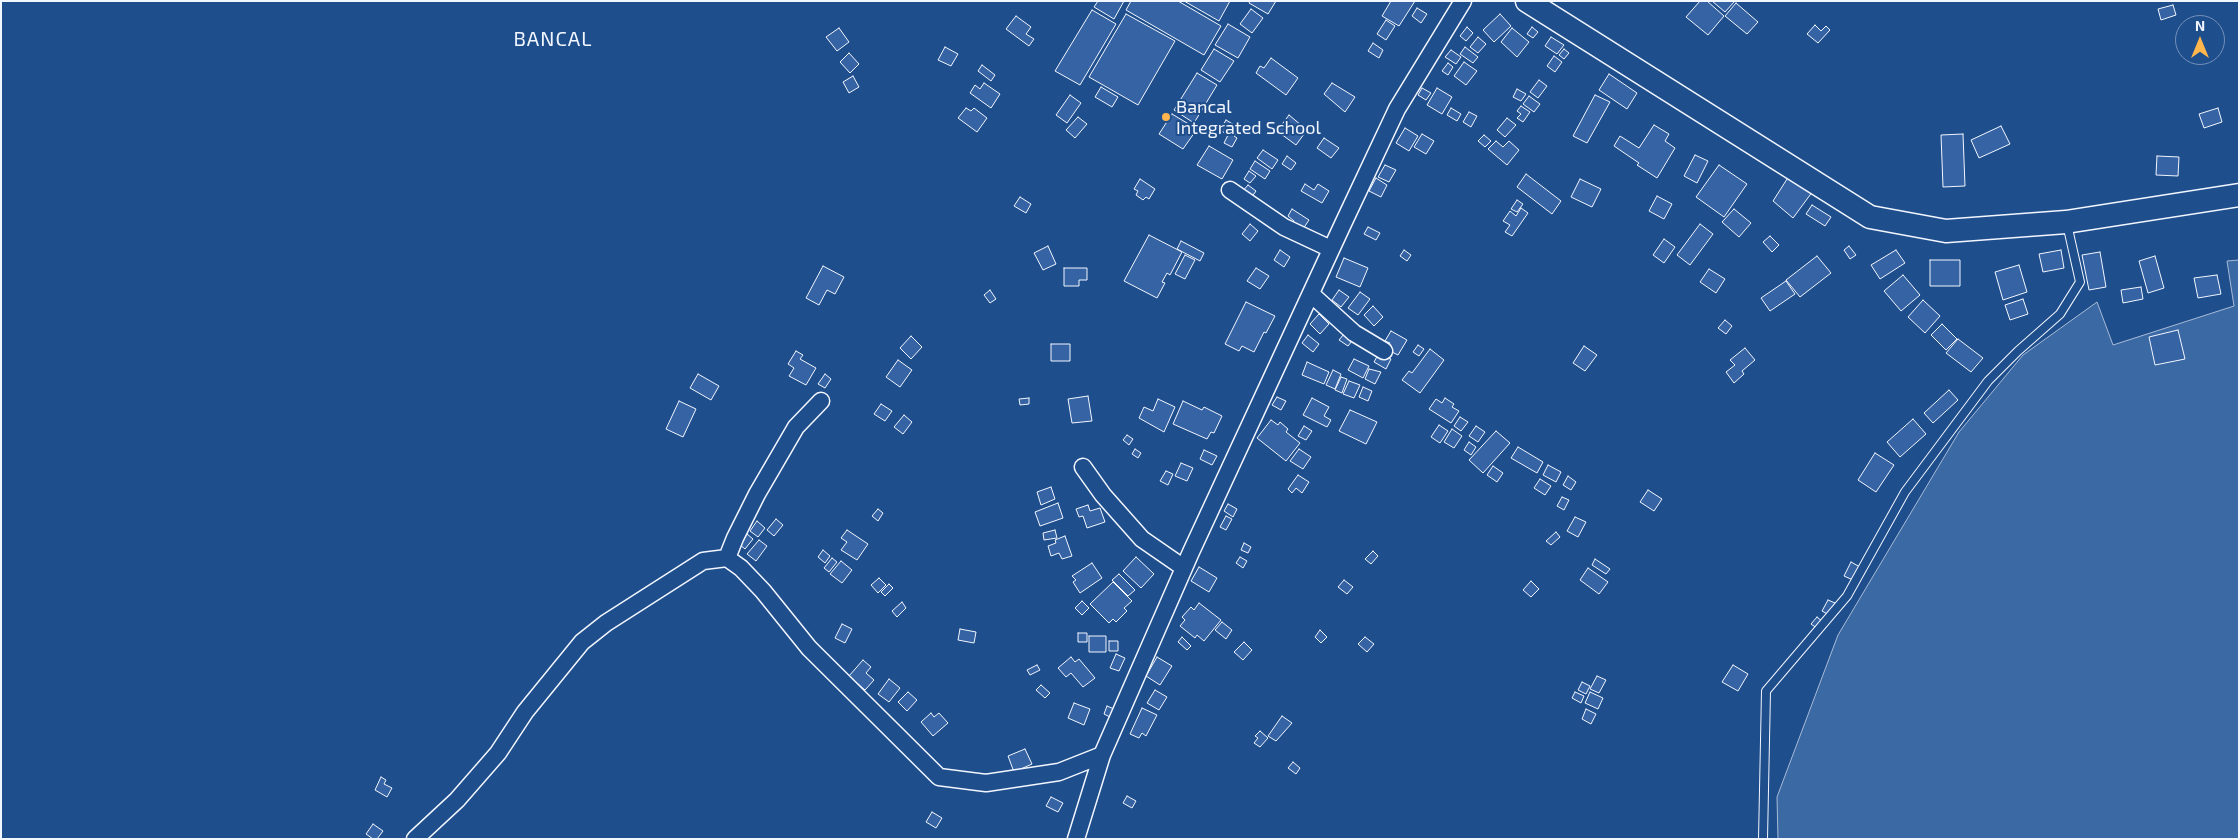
<!DOCTYPE html>
<html>
<head>
<meta charset="utf-8">
<style>
  body { margin:0 }
  #map { position:relative; width:2240px; height:840px; overflow:hidden; background:#1f4e8c; font-family:"Exo 2",sans-serif }
  canvas { display:block }
  .frame { position:absolute; inset:0; border:2px solid #f2f6ff; pointer-events:none }
  .north { position:absolute; left:2175px; top:15px; width:50px; height:50px; box-sizing:border-box; background:#1f4e8c; border:1px solid #7391ba; border-radius:50%; rotate:0deg; font-size:14px; font-weight:700; line-height:20px; text-align:center; color:#f2f6ff }
  .north::after { content:''; display:block; margin:auto; width:18px; height:22px; background:#ffb74d; clip-path:polygon(50% 0,100% 100%,50% 72%,0 100%) }
</style>
</head>
<body>
<div id="map">
<canvas width="2240" height="840"></canvas>
<div class="frame"></div>
<div class="north">N</div>
</div>
<script>
const context = document.querySelector('canvas').getContext('2d');
context.lineJoin = 'round';
function paint(path, color) {
  context.fillStyle = color;
  context.fill(path, 'evenodd');
}
function shape(rows) {
  const path = new Path2D();
  for (const r of rows) {
    path.moveTo(r[0], r[1]);
    for (let i = 2; i < r.length; i += 2) path.lineTo(r[i], r[i + 1]);
  }
  return path;
}
function trace(path, color, width, dash) {
  context.strokeStyle = color;
  context.lineWidth = width;
  context.lineCap = dash ? 'butt' : 'round';
  context.setLineDash(dash || []);
  context.stroke(path);
}
function drawText(font, color, halo, rows, align = 'center') {
  context.font = font + ' "Exo 2",sans-serif';
  context.lineWidth = 4;
  context.setLineDash([]);
  context.textBaseline = 'middle';
  context.strokeStyle = halo;
  context.fillStyle = color;
  for (const [text, x, y, turn = 0] of rows) {
    context.save();
    context.translate(x, y);
    context.rotate((+turn || 0) * Math.PI / 180);
    context.textAlign = isNaN(turn) ? turn : align;
    if (halo) context.strokeText(text, 0, 0);
    context.fillText(text, 0, 0);
    context.restore();
  }
}
const water = shape([
  [2239,260,2239,839,1778,839,1777,797,1838,635,1959,432,2023,355,2097,302,2113,345,2234,306,2227,261,2239,260]
]);
const building = shape([
  [1098,1,1124,1,1114,19,1094,7,1098,1],
  [1131,1,1178,1,1221,26,1204,55,1126,10,1131,1],
  [1184,1,1230,1,1219,21,1184,1],
  [1250,1,1276,1,1268,14,1249,3,1250,1],
  [1391,1,1415,1,1399,26,1382,16,1391,1],
  [1700,1,1707,1,1724,16,1708,35,1686,17,1700,1],
  [1712,1,1735,1,1725,12,1712,1],
  [1736,3,1758,22,1747,34,1725,16,1736,3],
  [2173,5,2176,15,2161,20,2158,9,2173,5],
  [1417,8,1427,14,1421,23,1412,16,1417,8],
  [1251,9,1263,18,1252,33,1240,24,1251,9],
  [1092,10,1116,24,1080,85,1055,71,1092,10],
  [1126,14,1175,41,1138,105,1089,77,1126,14],
  [1500,14,1511,26,1494,42,1483,30,1500,14],
  [1016,16,1031,27,1026,34,1034,39,1029,46,1006,29,1016,16],
  [1386,20,1395,26,1386,40,1377,34,1386,20],
  [1228,24,1250,37,1238,58,1215,45,1228,24],
  [1815,25,1821,31,1826,26,1830,30,1818,43,1807,34,1815,25],
  [1467,27,1473,33,1466,41,1460,36,1467,27],
  [1532,27,1538,32,1533,38,1527,34,1532,27],
  [839,28,849,42,837,51,826,37,839,28],
  [1512,28,1529,42,1517,57,1501,42,1512,28],
  [1478,37,1486,44,1478,53,1470,47,1478,37],
  [1551,37,1564,45,1557,54,1545,46,1551,37],
  [1373,43,1383,50,1379,58,1368,51,1373,43],
  [945,47,958,54,951,66,938,60,945,47],
  [1465,47,1478,57,1473,63,1460,54,1465,47],
  [1214,49,1234,61,1220,82,1201,70,1214,49],
  [1564,49,1569,53,1564,59,1559,55,1564,49],
  [1451,50,1461,57,1456,64,1445,57,1451,50],
  [849,53,859,64,850,73,840,62,849,53],
  [1554,56,1562,62,1555,72,1547,66,1554,56],
  [1271,58,1298,78,1286,95,1256,73,1260,66,1264,68,1271,58],
  [1464,62,1477,71,1466,85,1454,76,1464,62],
  [1448,63,1453,67,1448,75,1442,71,1448,63],
  [982,65,995,75,991,81,978,71,982,65],
  [1197,73,1217,85,1194,123,1174,110,1197,73],
  [1609,74,1637,93,1627,109,1599,90,1609,74],
  [853,76,859,87,849,93,843,82,853,76],
  [1539,80,1547,86,1538,98,1530,92,1539,80],
  [984,83,1000,94,991,108,970,93,975,85,980,89,984,83],
  [1332,83,1355,97,1345,112,1324,94,1332,83],
  [1101,87,1118,97,1112,107,1095,97,1101,87],
  [1422,88,1431,93,1426,100,1418,95,1422,88],
  [1437,88,1452,97,1442,114,1427,105,1437,88],
  [1517,89,1526,94,1521,101,1513,97,1517,89],
  [1070,95,1081,103,1067,123,1056,115,1070,95],
  [1595,95,1610,102,1587,143,1573,136,1595,95],
  [1529,96,1540,104,1534,112,1523,104,1529,96],
  [1521,106,1530,112,1523,122,1517,118,1521,114,1517,111,1521,106],
  [966,108,971,111,974,108,987,118,977,132,958,118,966,108],
  [1451,108,1461,114,1457,121,1447,115,1451,108],
  [2218,108,2222,122,2204,128,2199,114,2218,108],
  [1469,112,1477,116,1471,127,1463,122,1469,112],
  [1172,114,1197,129,1183,149,1159,134,1172,114],
  [1289,115,1307,130,1296,145,1277,131,1289,115],
  [1078,117,1087,124,1075,138,1066,130,1078,117],
  [1507,118,1516,125,1505,137,1497,130,1507,118],
  [1226,120,1239,128,1234,136,1237,138,1232,147,1224,143,1228,135,1220,130,1226,120],
  [1654,125,1669,134,1665,141,1675,148,1657,178,1637,165,1639,163,1614,146,1620,136,1639,148,1654,125],
  [2001,126,2010,144,1979,158,1971,140,2001,126],
  [1405,128,1418,136,1409,151,1396,143,1405,128],
  [1422,134,1434,141,1426,154,1414,147,1422,134],
  [1963,134,1965,186,1943,187,1941,135,1963,134],
  [1484,135,1491,141,1485,147,1478,141,1484,135],
  [1324,138,1339,148,1331,158,1317,148,1324,138],
  [1496,141,1503,147,1509,141,1519,150,1507,165,1488,149,1496,141],
  [1209,146,1233,160,1222,179,1197,165,1209,146],
  [1263,150,1278,160,1272,169,1257,158,1263,150],
  [1695,155,1708,161,1697,183,1684,176,1695,155],
  [1287,156,1296,163,1291,170,1282,164,1287,156],
  [2157,156,2179,157,2178,176,2156,175,2157,156],
  [1255,161,1270,171,1265,179,1250,169,1255,161],
  [1385,165,1396,170,1389,182,1378,177,1385,165],
  [1719,165,1747,184,1724,217,1696,197,1719,165],
  [1249,171,1256,176,1250,183,1244,179,1249,171],
  [1526,174,1561,201,1552,214,1517,187,1526,174],
  [1789,176,1813,191,1793,218,1773,201,1789,176],
  [1376,178,1387,185,1381,197,1369,191,1376,178],
  [1140,179,1155,189,1149,199,1146,197,1143,200,1136,195,1138,191,1134,189,1140,179],
  [1580,179,1601,189,1592,207,1571,197,1580,179],
  [1305,184,1314,190,1318,184,1329,191,1322,203,1301,191,1305,184],
  [1248,185,1256,191,1251,198,1242,192,1248,185],
  [1657,196,1672,204,1664,219,1649,211,1657,196],
  [1020,197,1031,204,1026,213,1014,206,1020,197],
  [1517,200,1523,204,1517,212,1511,209,1517,200],
  [1812,205,1831,217,1825,226,1806,214,1812,205],
  [1521,208,1528,213,1512,236,1505,232,1510,225,1503,221,1510,211,1516,216,1521,208],
  [1292,209,1309,220,1301,232,1291,225,1294,221,1288,216,1292,209],
  [1734,209,1751,223,1739,237,1722,222,1734,209],
  [1250,224,1258,231,1250,241,1242,234,1250,224],
  [1700,224,1713,234,1690,265,1677,255,1700,224],
  [1368,227,1380,233,1376,240,1364,234,1368,227],
  [1149,235,1182,252,1170,275,1167,273,1162,282,1165,283,1157,298,1124,281,1149,235],
  [1770,236,1779,245,1772,252,1763,242,1770,236],
  [1664,239,1675,247,1664,263,1653,255,1664,239],
  [1181,241,1204,253,1200,261,1177,249,1181,241],
  [1048,246,1056,264,1043,270,1034,253,1048,246],
  [1849,246,1856,255,1850,259,1844,250,1849,246],
  [1280,250,1290,257,1284,267,1274,260,1280,250],
  [1404,250,1411,255,1407,261,1400,256,1404,250],
  [1896,250,1905,263,1880,279,1871,265,1896,250],
  [2061,250,2064,268,2043,272,2039,254,2061,250],
  [2100,252,2106,287,2089,290,2082,255,2100,252],
  [1185,255,1195,260,1185,279,1175,274,1185,255],
  [1817,256,1831,273,1800,297,1786,280,1817,256],
  [2155,256,2164,288,2148,293,2139,261,2155,256],
  [1344,258,1368,268,1360,287,1336,277,1344,258],
  [1930,260,1960,260,1960,286,1930,286,1930,260],
  [2019,265,2027,292,2003,300,1995,272,2019,265],
  [823,266,844,277,835,294,827,290,819,305,806,298,823,266],
  [1064,268,1087,268,1087,280,1079,280,1079,286,1064,286,1064,268],
  [1256,268,1269,276,1260,289,1247,281,1256,268],
  [1709,269,1725,279,1716,293,1700,282,1709,269],
  [1903,275,1920,295,1901,311,1884,291,1903,275],
  [2217,275,2221,294,2198,298,2194,278,2217,275],
  [1786,281,1795,294,1770,311,1761,298,1786,281],
  [2141,287,2143,299,2123,303,2121,290,2141,287],
  [990,290,996,299,990,303,984,295,990,290],
  [1339,290,1349,297,1341,307,1332,300,1339,290],
  [1360,292,1370,299,1358,315,1348,308,1360,292],
  [2023,299,2028,314,2010,320,2005,305,2023,299],
  [1923,300,1940,316,1925,333,1908,317,1923,300],
  [1246,302,1275,316,1266,333,1264,332,1254,352,1242,346,1239,351,1225,344,1246,302],
  [1373,306,1383,317,1374,326,1364,315,1373,306],
  [1319,314,1329,324,1320,334,1310,324,1319,314],
  [1725,320,1732,326,1726,334,1718,328,1725,320],
  [1942,324,1957,339,1946,350,1931,335,1942,324],
  [2178,330,2185,359,2155,365,2149,337,2178,330],
  [1391,331,1407,340,1398,355,1386,349,1390,343,1385,341,1391,331],
  [1344,334,1352,341,1348,346,1339,340,1344,334],
  [1308,335,1319,344,1313,352,1302,343,1308,335],
  [911,336,922,347,911,359,900,348,911,336],
  [1958,339,1983,358,1971,372,1946,353,1958,339],
  [1051,344,1070,344,1070,361,1051,361,1051,344],
  [1418,345,1424,349,1419,356,1413,352,1418,345],
  [1584,346,1597,355,1585,371,1573,363,1584,346],
  [1745,348,1755,360,1742,371,1744,374,1734,383,1726,372,1735,365,1730,360,1745,348],
  [1430,349,1444,360,1420,393,1402,380,1409,371,1412,373,1430,349],
  [796,351,803,355,800,359,816,368,806,385,789,376,794,368,788,364,796,351],
  [1379,353,1391,359,1386,369,1374,362,1379,353],
  [1354,359,1369,366,1363,378,1348,370,1354,359],
  [898,360,912,370,900,387,886,377,898,360],
  [1307,362,1329,372,1324,384,1302,375,1307,362],
  [1369,369,1381,372,1375,384,1365,379,1369,369],
  [1333,370,1341,374,1335,389,1326,385,1333,370],
  [698,374,719,386,711,400,690,388,698,374],
  [825,374,831,379,825,388,818,384,825,374],
  [1341,377,1347,379,1342,393,1335,390,1341,377],
  [1349,381,1360,385,1354,398,1343,394,1349,381],
  [1363,387,1372,391,1368,401,1359,397,1363,387],
  [1949,390,1958,400,1933,423,1924,413,1949,390],
  [1088,396,1092,421,1072,423,1068,399,1088,396],
  [1277,397,1286,401,1281,410,1272,405,1277,397],
  [1029,398,1029,404,1020,405,1019,399,1029,398],
  [1312,398,1329,407,1324,416,1331,420,1327,427,1303,415,1312,398],
  [1445,398,1454,404,1452,407,1459,411,1451,423,1429,409,1436,399,1442,403,1445,398],
  [1158,399,1175,407,1164,432,1139,418,1144,407,1153,411,1158,399],
  [679,401,696,409,683,437,666,429,679,401],
  [1183,401,1202,410,1204,407,1222,416,1214,433,1211,432,1207,439,1173,424,1183,401],
  [881,404,892,411,885,421,874,414,881,404],
  [1350,410,1377,422,1366,444,1339,431,1350,410],
  [904,415,912,422,903,434,894,427,904,415],
  [1460,417,1468,422,1461,431,1454,426,1460,417],
  [1913,419,1926,434,1900,457,1887,442,1913,419],
  [1271,420,1278,425,1280,422,1288,429,1286,432,1300,443,1286,461,1257,438,1271,420],
  [1439,425,1448,431,1440,443,1431,437,1439,425],
  [1304,426,1312,431,1306,440,1298,436,1304,426],
  [1476,426,1485,432,1478,442,1469,436,1476,426],
  [1452,429,1462,436,1454,448,1444,442,1452,429],
  [1496,431,1510,443,1483,473,1469,460,1496,431],
  [1127,435,1133,439,1129,445,1123,440,1127,435],
  [1469,442,1476,447,1471,455,1464,450,1469,442],
  [1518,447,1543,462,1537,473,1511,458,1518,447],
  [1135,449,1141,453,1138,458,1132,454,1135,449],
  [1299,449,1311,457,1303,469,1290,461,1299,449],
  [1204,450,1217,456,1212,465,1200,459,1204,450],
  [1875,453,1894,465,1876,492,1858,480,1875,453],
  [1181,463,1193,468,1187,481,1175,476,1181,463],
  [1548,465,1561,472,1556,482,1543,475,1548,465],
  [1493,466,1503,473,1497,482,1487,475,1493,466],
  [1166,471,1173,474,1168,485,1160,481,1166,471],
  [1298,475,1309,482,1302,493,1296,488,1292,493,1288,489,1298,475],
  [1568,476,1576,482,1571,490,1563,485,1568,476],
  [1540,479,1551,486,1545,495,1534,488,1540,479],
  [1051,487,1055,499,1041,505,1037,492,1051,487],
  [1648,490,1662,499,1654,511,1640,502,1648,490],
  [1562,497,1569,500,1564,510,1557,506,1562,497],
  [1058,503,1063,518,1040,526,1035,512,1058,503],
  [1228,504,1237,509,1233,517,1224,511,1228,504],
  [1088,505,1090,511,1100,508,1105,522,1087,528,1083,516,1079,517,1076,509,1088,505],
  [878,509,883,513,878,521,872,516,878,509],
  [1226,516,1232,519,1226,530,1220,527,1226,516],
  [1575,517,1586,522,1578,537,1567,531,1575,517],
  [776,519,783,525,774,536,767,530,776,519],
  [757,521,765,528,758,537,750,531,757,521],
  [847,530,868,544,857,560,841,550,847,542,841,538,847,530],
  [1055,530,1057,538,1044,540,1043,533,1055,530],
  [1556,532,1560,537,1551,545,1546,541,1556,532],
  [747,534,753,539,745,549,739,544,747,534],
  [1065,536,1072,556,1062,559,1059,553,1051,556,1048,546,1056,543,1055,540,1065,536],
  [759,540,767,546,756,561,747,554,759,540],
  [1244,543,1251,547,1248,553,1241,550,1244,543],
  [823,550,830,556,825,563,818,557,823,550],
  [1373,551,1378,556,1371,564,1365,559,1373,551],
  [1136,557,1154,574,1141,588,1123,571,1136,557],
  [1240,557,1247,561,1243,568,1236,563,1240,557],
  [832,558,837,562,829,572,824,568,832,558],
  [1595,559,1610,569,1606,574,1592,565,1595,559],
  [841,561,852,570,842,583,830,574,841,561],
  [1851,562,1860,567,1853,580,1844,576,1851,562],
  [1092,563,1102,578,1080,593,1073,582,1076,580,1072,576,1092,563],
  [1199,567,1217,578,1209,592,1191,581,1199,567],
  [1588,568,1608,582,1599,594,1580,580,1588,568],
  [1119,574,1135,590,1128,596,1112,580,1119,574],
  [879,578,886,585,878,593,871,585,879,578],
  [1344,580,1353,587,1347,594,1338,587,1344,580],
  [1531,581,1539,589,1531,597,1523,590,1531,581],
  [1113,582,1132,601,1124,608,1127,611,1116,622,1113,619,1109,623,1090,604,1113,582],
  [889,584,893,588,885,596,881,592,889,584],
  [1828,600,1835,603,1829,615,1822,611,1828,600],
  [1082,601,1089,608,1082,615,1075,608,1082,601],
  [902,602,906,608,897,617,892,611,902,602],
  [1199,603,1221,620,1204,641,1197,635,1195,638,1180,626,1185,620,1182,617,1191,607,1194,610,1199,603],
  [1817,617,1823,622,1818,629,1811,624,1817,617],
  [1222,622,1232,630,1226,639,1215,630,1222,622],
  [842,624,852,629,845,643,835,638,842,624],
  [960,629,976,632,974,643,958,640,960,629],
  [1320,630,1327,637,1321,643,1315,637,1320,630],
  [1078,633,1087,633,1087,642,1078,642,1078,633],
  [1089,636,1106,636,1106,652,1089,652,1089,636],
  [1182,637,1191,646,1187,650,1178,642,1182,637],
  [1365,637,1374,644,1367,652,1358,644,1365,637],
  [1109,641,1118,641,1118,651,1109,651,1109,641],
  [1244,642,1252,650,1243,660,1234,652,1244,642],
  [1116,654,1125,658,1119,671,1110,668,1116,654],
  [1071,657,1075,662,1079,659,1095,678,1083,687,1071,673,1066,677,1058,668,1071,657],
  [1157,657,1172,666,1160,685,1146,676,1157,657],
  [863,660,871,667,866,673,874,680,865,690,849,676,863,660],
  [1037,665,1040,670,1030,675,1027,670,1037,665],
  [1733,665,1748,674,1738,691,1722,682,1733,665],
  [1597,676,1606,680,1599,693,1590,689,1597,676],
  [889,679,900,688,889,702,878,694,889,679],
  [1582,682,1590,686,1586,694,1578,690,1582,682],
  [1041,685,1050,693,1045,698,1036,690,1041,685],
  [1155,690,1167,697,1159,710,1147,703,1155,690],
  [908,692,917,700,907,711,898,702,908,692],
  [1575,692,1584,696,1581,703,1572,698,1575,692],
  [1590,692,1603,698,1598,709,1585,703,1590,692],
  [1074,703,1090,709,1084,725,1068,718,1074,703],
  [1107,706,1114,709,1110,717,1104,714,1107,706],
  [1142,708,1157,715,1146,736,1142,733,1139,738,1130,734,1142,708],
  [1586,709,1596,714,1591,724,1582,719,1586,709],
  [931,713,934,717,939,713,948,723,933,736,921,722,931,713],
  [1282,716,1292,723,1276,741,1268,736,1282,716],
  [1260,731,1268,738,1260,747,1254,743,1258,738,1255,736,1260,731],
  [1025,749,1032,764,1014,772,1008,756,1025,749],
  [1293,762,1300,768,1296,774,1288,768,1293,762],
  [381,777,386,780,384,784,392,788,387,797,375,790,381,777],
  [1127,796,1136,801,1132,808,1123,803,1127,796],
  [1051,797,1063,803,1058,812,1046,806,1051,797],
  [932,812,942,818,936,828,926,822,932,812],
  [373,824,383,831,377,839,373,839,366,834,373,824]
]);
const service = shape([
  [1763,839,1766,691,1847,596,1905,492,1988,381,2018,351,2060,314,2080,282,2067,224]
]);
const minor = shape([
  [1230,190,1284,227,1331,249],
  [1311,294,1354,333,1384,351],
  [1083,467,1103,495,1142,539,1184,568],
  [727,558,735,538,757,494,796,427,821,401],
  [415,839,457,800,498,753,525,712,582,642,606,623,703,561,727,558,741,568,763,591,809,648,939,777,986,783,1059,772,1102,755],
  [1076,839,1102,755,1191,552,1342,226,1397,109,1463,1]
]);
const secondary = shape([
  [1527,1,1870,217,1946,231,2066,222,2239,195]
]);
const markers = [
  [1166,117,5,"#ffb74d"]
];
const poiNames = [
  ["Bancal",1176,107],
  ["Integrated School",1176,128]
];
const quarterNames = [
  ["BANCAL",553,39]
];
paint(water, '#3b69a3');
trace(water, '#a8bbd7', 1);
paint(building, '#3563a3');
trace(building, '#f2f6ff', 1);
trace(service, '#f2f6ff', 10);
trace(minor, '#f2f6ff', 19);
trace(secondary, '#f2f6ff', 25);
trace(service, '#1f4e8c', 8);
trace(minor, '#1f4e8c', 16);
trace(secondary, '#1f4e8c', 22);
for (const [x, y, r, color] of markers) {
  const dot = new Path2D();
  dot.arc(x, y, r, 0, 2 * Math.PI);
  context.fillStyle = color;
  context.fill(dot);
  trace(dot, '#1f4e8c', 2);
}
drawText('18px', '#f2f6ff', '#1f4e8c', poiNames, 'left');
context.letterSpacing = '1px';
drawText('20px', '#f2f6ff', '#1f4e8c', quarterNames);
context.letterSpacing = '0px';
</script>
</body>
</html>
